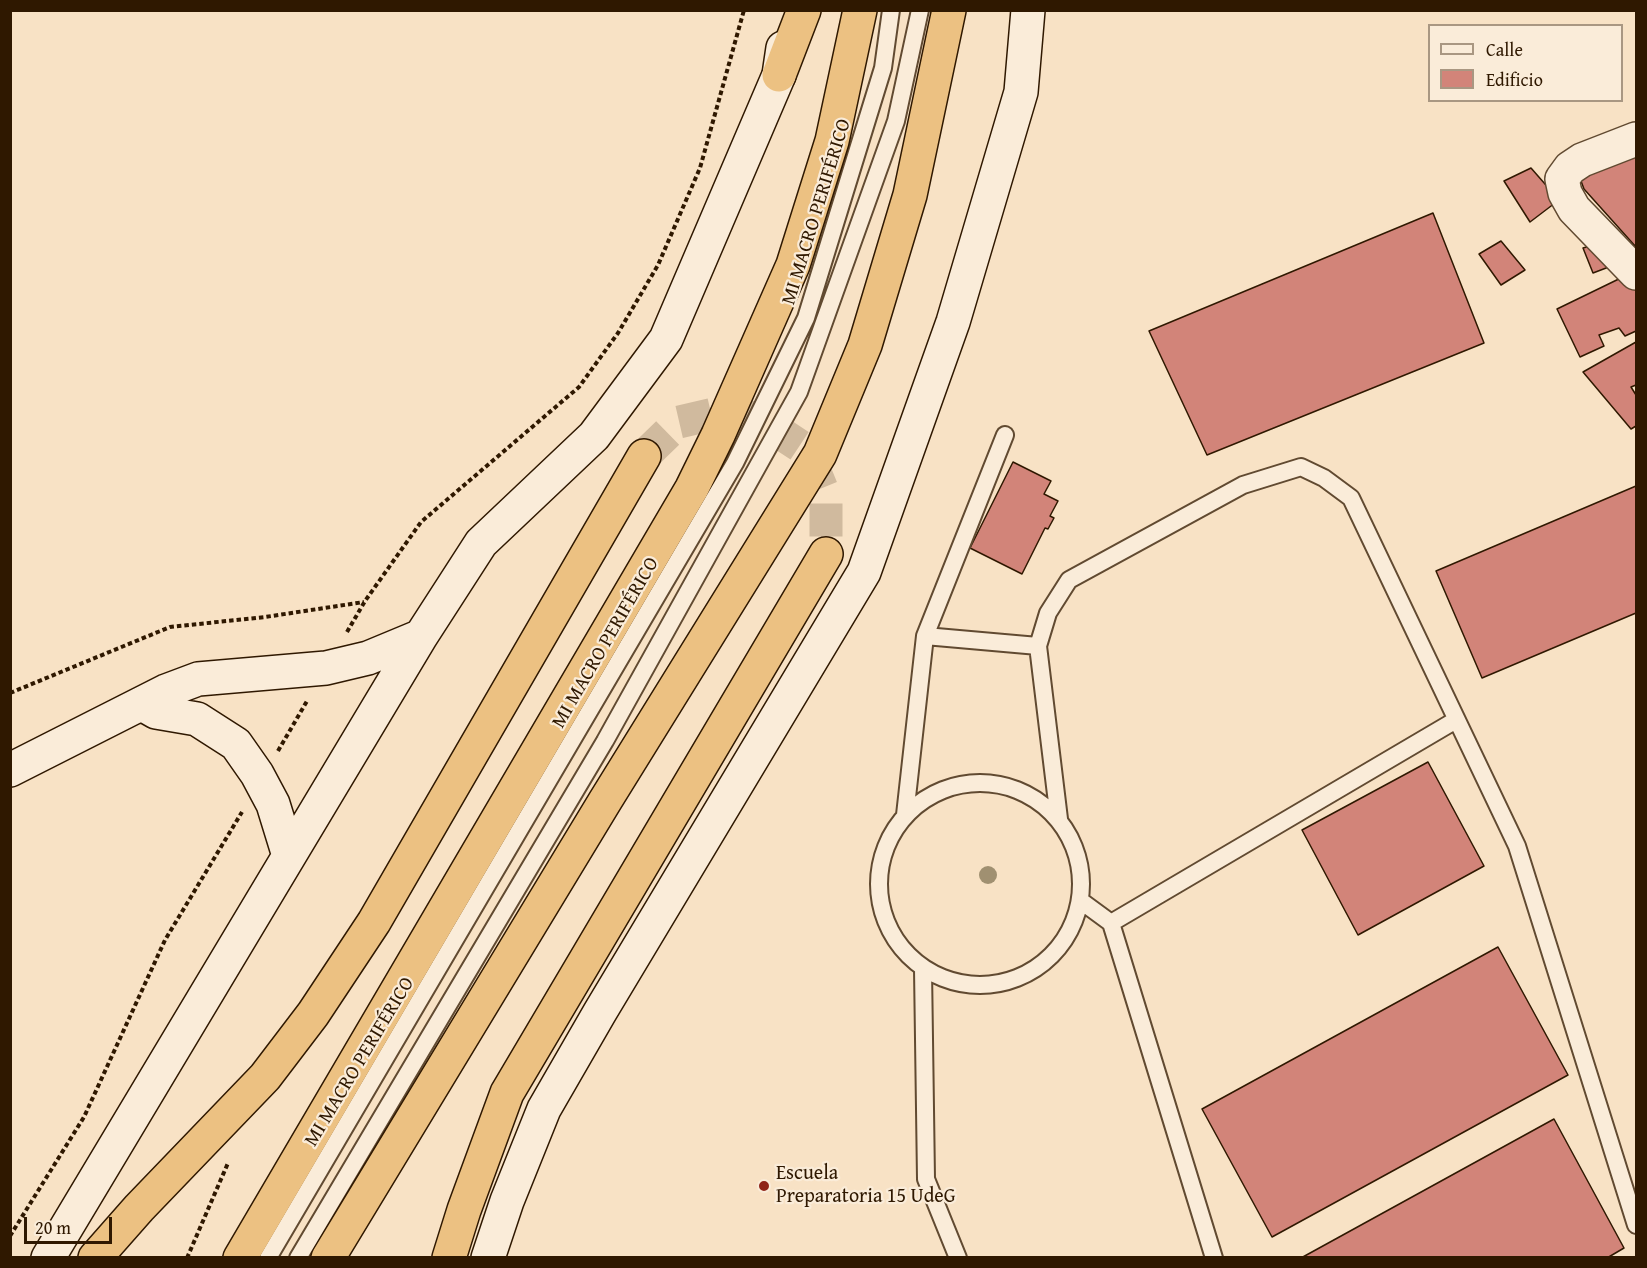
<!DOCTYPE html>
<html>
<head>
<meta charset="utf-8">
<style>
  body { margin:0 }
  #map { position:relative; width:1647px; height:1268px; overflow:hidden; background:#f8e2c5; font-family:"Gentium Book Plus",serif }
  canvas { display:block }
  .frame { position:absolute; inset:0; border:12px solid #2f1800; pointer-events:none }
  .legend { position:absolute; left:1428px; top:24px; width:195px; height:78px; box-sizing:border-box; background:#faecd9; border:2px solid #a99782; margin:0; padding:8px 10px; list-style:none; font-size:18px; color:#2f1800 }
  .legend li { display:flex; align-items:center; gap:12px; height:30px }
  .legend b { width:30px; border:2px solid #a99782 }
  .scale { position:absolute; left:24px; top:1217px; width:88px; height:27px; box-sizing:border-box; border:3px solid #2f1800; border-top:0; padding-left:8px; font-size:18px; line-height:21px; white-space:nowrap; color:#2f1800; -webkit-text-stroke:4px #faecd9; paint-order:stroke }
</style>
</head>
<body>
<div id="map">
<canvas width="1647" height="1268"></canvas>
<div class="frame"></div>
<ul class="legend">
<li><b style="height:8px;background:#faecd9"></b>Calle</li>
<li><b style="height:16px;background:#d28479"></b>Edificio</li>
</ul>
<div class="scale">20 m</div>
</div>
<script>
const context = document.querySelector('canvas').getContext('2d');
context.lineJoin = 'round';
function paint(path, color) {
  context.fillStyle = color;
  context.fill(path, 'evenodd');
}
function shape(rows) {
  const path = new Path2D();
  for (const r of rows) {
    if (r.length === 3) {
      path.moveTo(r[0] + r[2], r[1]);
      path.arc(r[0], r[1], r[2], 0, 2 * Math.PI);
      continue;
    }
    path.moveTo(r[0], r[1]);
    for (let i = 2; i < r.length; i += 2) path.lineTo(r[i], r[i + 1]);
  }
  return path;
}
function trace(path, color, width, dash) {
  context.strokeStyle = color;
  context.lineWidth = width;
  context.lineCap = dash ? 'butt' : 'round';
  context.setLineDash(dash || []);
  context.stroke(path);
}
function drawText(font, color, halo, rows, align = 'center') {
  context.font = font + ' "Gentium Book Plus",serif';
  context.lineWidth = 4.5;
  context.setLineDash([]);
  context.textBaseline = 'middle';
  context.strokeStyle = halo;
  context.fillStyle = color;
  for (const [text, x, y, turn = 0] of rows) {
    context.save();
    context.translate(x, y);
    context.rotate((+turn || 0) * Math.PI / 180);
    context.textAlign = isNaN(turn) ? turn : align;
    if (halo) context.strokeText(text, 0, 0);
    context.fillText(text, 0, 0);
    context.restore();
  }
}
const building = shape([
  [1636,151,1636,247,1584,189,1581,181,1593,168,1636,151],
  [1531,168,1559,200,1530,222,1504,181,1531,168],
  [1433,213,1484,343,1207,455,1149,331,1433,213],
  [1501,241,1525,270,1501,285,1479,254,1501,241],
  [1601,243,1614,265,1593,273,1583,248,1601,243],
  [1627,275,1636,285,1636,331,1625,336,1619,328,1599,335,1604,346,1580,357,1557,309,1627,275],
  [1636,342,1636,385,1631,387,1636,395,1636,426,1631,429,1583,372,1636,342],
  [1013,462,1051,481,1044,494,1058,501,1050,516,1054,518,1048,529,1045,528,1022,574,970,548,1013,462],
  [1636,486,1636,613,1482,678,1436,571,1636,486],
  [1428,762,1484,866,1358,935,1302,830,1428,762],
  [1498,947,1568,1075,1272,1237,1202,1109,1498,947],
  [1554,1119,1624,1248,1607,1258,1301,1258,1554,1119]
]);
const highwayTunnel = shape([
  [644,456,679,422,731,410,765,423,806,450,826,499,826,554]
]);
const path = shape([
  [347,632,365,601,421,522,579,387,618,333,658,265,700,168,744,10],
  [10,693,170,627,265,617,364,602],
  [278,751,307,701],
  [10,1236,84,1117,165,940,242,812],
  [187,1258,228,1163]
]);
const lane = shape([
  [925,636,1038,646],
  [980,884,101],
  [905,815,925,636,1005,435],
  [1059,819,1038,646,1048,613,1069,580,1243,485,1301,467,1324,478,1351,498,1517,846,1636,1225],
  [1081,901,1111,923,1214,1258],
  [1111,923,1456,720],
  [923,969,926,1179,958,1258],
  [268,1258,735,463,806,318,883,68,891,10],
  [298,1258,605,741,799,392,896,121,920,10]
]);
const street = shape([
  [1636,139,1582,160,1570,168,1562,179,1565,193,1574,209,1636,273]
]);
const secondary = shape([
  [142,704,156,712,197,719,236,744,257,774,273,804,289,856],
  [10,770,166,691,198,679,326,668,368,658,421,636],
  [48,1258,421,636,481,543,594,436,666,339,779,75,783,48],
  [488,1258,507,1201,544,1109,600,1012,864,572,953,322,1021,92,1028,10]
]);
const highway = shape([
  [779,75,804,10],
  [95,1258,139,1208,265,1077,313,1014,374,922,644,456],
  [240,1258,692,488,718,435,793,265,832,141,860,10],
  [328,1258,605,801,820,454,865,345,910,195,949,10],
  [449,1258,464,1210,507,1093,826,554]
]);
const trees = [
  [988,875]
];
const markers = [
  [764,1186,6,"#8f2418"]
];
const streetNames = [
  ["MI MACRO PERIFÉRICO",817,212,-73],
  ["MI MACRO PERIFÉRICO",606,643,-60],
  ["MI MACRO PERIFÉRICO",360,1062,-59]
];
const poiNames = [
  ["Escuela",776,1174],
  ["Preparatoria 15 UdeG",776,1197]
];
paint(building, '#d28479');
trace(building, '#2f1800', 1.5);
trace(highwayTunnel, '#d0ba9e', 33, [33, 16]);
trace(lane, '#614a31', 20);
trace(street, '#614a31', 36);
trace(secondary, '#2f1800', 36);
trace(highway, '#2f1800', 36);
trace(path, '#2f1800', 4, [4.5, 3]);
trace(lane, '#faecd9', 16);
trace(street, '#faecd9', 33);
trace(secondary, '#faecd9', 33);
trace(highway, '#ecc182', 33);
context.fillStyle = '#a09071';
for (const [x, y] of trees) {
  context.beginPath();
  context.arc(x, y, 9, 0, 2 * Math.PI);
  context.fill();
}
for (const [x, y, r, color] of markers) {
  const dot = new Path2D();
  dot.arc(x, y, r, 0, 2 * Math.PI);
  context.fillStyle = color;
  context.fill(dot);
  trace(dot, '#faecd9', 2);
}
drawText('20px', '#2f1800', '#faecd9', streetNames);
drawText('20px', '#2f1800', '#faecd9', poiNames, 'left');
</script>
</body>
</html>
